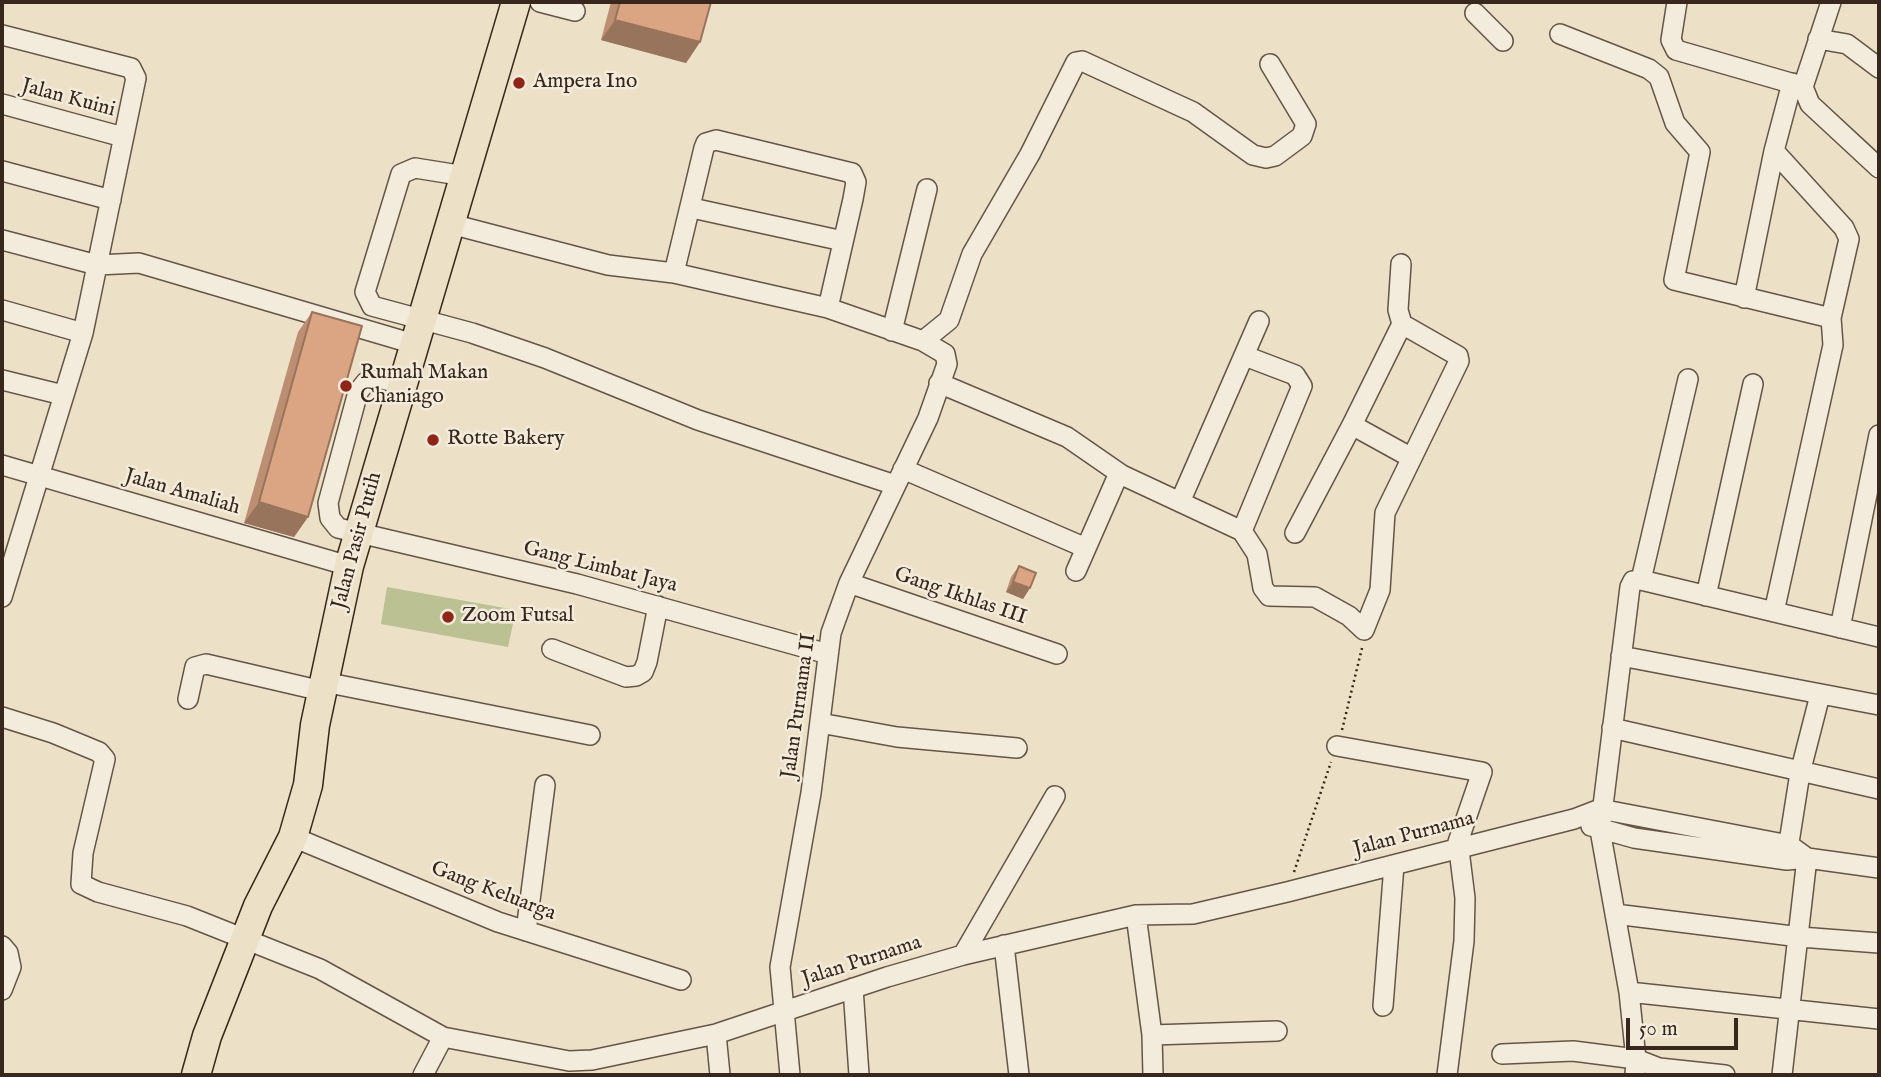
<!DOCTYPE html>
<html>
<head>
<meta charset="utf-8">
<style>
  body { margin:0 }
  #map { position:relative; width:1881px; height:1077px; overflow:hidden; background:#ece0c7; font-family:"IM FELL English",serif }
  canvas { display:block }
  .frame { position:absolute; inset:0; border:4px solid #37271c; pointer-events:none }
  .scale { position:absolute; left:1626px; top:1018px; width:112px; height:32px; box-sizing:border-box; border:4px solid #37271c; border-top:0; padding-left:9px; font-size:21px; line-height:24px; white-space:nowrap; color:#37271c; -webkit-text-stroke:5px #f3ebdb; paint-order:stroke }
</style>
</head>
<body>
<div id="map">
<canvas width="1881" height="1077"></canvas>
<div class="frame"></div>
<div class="scale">50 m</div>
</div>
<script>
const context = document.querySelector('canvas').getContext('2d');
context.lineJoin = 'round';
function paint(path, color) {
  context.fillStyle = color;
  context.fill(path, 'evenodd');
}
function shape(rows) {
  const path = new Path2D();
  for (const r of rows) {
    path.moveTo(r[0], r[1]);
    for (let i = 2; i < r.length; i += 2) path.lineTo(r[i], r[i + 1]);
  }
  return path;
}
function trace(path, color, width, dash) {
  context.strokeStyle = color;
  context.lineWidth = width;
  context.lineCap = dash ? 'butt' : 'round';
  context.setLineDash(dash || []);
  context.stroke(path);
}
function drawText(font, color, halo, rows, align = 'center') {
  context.font = font + ' "IM FELL English",serif';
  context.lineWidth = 5;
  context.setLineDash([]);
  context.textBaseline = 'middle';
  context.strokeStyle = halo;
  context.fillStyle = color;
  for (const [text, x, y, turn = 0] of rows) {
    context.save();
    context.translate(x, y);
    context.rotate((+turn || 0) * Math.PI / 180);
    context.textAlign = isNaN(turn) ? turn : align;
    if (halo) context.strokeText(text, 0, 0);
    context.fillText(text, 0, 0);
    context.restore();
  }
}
const green = shape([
  [387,587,516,610,508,647,381,624]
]);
const path = shape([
  [1342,730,1362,648],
  [1294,872,1331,762]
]);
const minor = shape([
  [540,2,575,11],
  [1677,2,1671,40,1676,50,1801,86],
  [1831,2,1803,87,1810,104,1879,168],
  [1475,13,1503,41],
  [1560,34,1649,69,1659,77,1675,123,1700,152,1674,280,1831,318],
  [2,35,131,68,136,78,83,333,2,597],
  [1818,39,1847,44,1879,68],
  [2,104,123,137],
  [1774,151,1844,228,1849,239,1831,318,1833,345,1774,612],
  [2,171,111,200],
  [465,176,415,168,401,174,365,292,372,306,472,333,545,358,698,420,895,485],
  [692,208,843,241],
  [451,224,608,265,674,273,828,308,923,341,945,354,947,364,928,418,849,583,831,633,811,793,780,967,790,1075],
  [2,240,97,265,139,263,414,344],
  [674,273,704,148,706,143,716,140,852,173,856,182,853,199,828,308],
  [1744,298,1774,151,1792,83],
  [2,310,83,333],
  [892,331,927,189],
  [923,341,949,320,972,254,1030,154,1076,62,1082,61,1193,112,1253,155,1266,158,1275,156,1302,136,1306,124,1270,64],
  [2,380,63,395],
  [939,383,1067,437,1122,475,1242,531,1302,386,1295,375,1245,356],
  [401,384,383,379,366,382,358,392,328,503,330,518,338,528,577,584,828,654],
  [1352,425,1402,324],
  [2,465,349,566],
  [903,469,1086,548],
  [1180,502,1259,321],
  [1242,531,1257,554,1263,588,1269,596,1315,597,1349,616,1364,630,1380,590,1385,513,1459,361,1458,356,1402,324,1398,310,1401,264],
  [1295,533,1352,425,1410,457],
  [1076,571,1119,473],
  [1641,580,1688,379],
  [849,583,1057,654],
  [1706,596,1753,384],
  [1840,628,1879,435],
  [552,649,626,677,636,676,643,672,647,662,658,606],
  [1621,656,1879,705],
  [324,682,590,735],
  [188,699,195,667,206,664,322,691],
  [2,717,53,733,99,752,105,759,83,853,81,884,98,892,187,916,320,969,443,1037,569,1061,592,1060,716,1034,887,977,963,955,1136,915,1193,914,1287,892,1574,819,1600,809,1789,845,1807,858],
  [820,723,897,737,1017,748],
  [1612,728,1879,789],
  [1337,746,1482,772,1458,842,1465,898,1464,941,1447,1075],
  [1591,826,1634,838,1787,860,1807,858,1879,868],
  [293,837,498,922,681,980],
  [1787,855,1800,773,1820,695],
  [1615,914,1800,937,1879,943],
  [1136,915,1152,1035,1153,1075],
  [526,931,545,785],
  [1004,945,1019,1075],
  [2,946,8,953,11,967,2,990],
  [963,955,1055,796],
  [853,988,859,1075],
  [1629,992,1879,1019],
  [1383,1006,1394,865],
  [716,1034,720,1075],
  [1152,1035,1277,1031],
  [1502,1054,1573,1051,1636,1059,1635,1075],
  [423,1075,443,1037],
  [1725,1075,1659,1068,1636,1059,1629,992,1600,830,1630,587,1633,581,1641,580,1879,637],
  [1782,1075,1807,858]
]);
const highway = shape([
  [196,1075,207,1036,258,906,293,837,308,785,315,725,349,566,516,2]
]);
const wall = shape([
  [611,2,711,2,700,42,686,63,601,40],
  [312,312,308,517,294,537,244,523,298,332],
  [1019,566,1030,588,1023,599,1006,592,1011,577]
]);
const shadedWall = shape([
  [615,20,700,42,686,63,601,40],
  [259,502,308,517,294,537,244,523],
  [1013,582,1030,588,1023,599,1006,592]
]);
const building = shape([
  [620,2,711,2,700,42,615,20,620,2],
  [312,312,362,326,308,517,259,502,312,312],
  [1019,566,1036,573,1030,588,1013,582,1019,566]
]);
const markers = [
  [519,83,7,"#8f2418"],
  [346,386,7,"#8f2418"],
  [433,440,7,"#8f2418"],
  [448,617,7,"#8f2418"]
];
const poiNames = [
  ["Ampera Ino",533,83],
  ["Rumah Makan",360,374],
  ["Chaniago",360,398],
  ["Rotte Bakery",447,440],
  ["Zoom Futsal",462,617]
];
const streetNames = [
  ["Jalan Kuini",68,99,15],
  ["Jalan Amaliah",182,493,16],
  ["Jalan Pasir Putih",358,541,-75],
  ["Gang Limbat Jaya",600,568,14],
  ["Gang Ikhlas III",960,597,19],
  ["Jalan Purnama II",800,706,-82],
  ["Jalan Purnama",1414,835,-15],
  ["Gang Keluarga",493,892,21],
  ["Jalan Purnama",862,962,-18]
];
paint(green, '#bbc193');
trace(minor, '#645547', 22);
trace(highway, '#37271c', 31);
trace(path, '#37271c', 2.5, [2, 3.5]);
trace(minor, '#f3ebdb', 19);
trace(highway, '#ece0c7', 28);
paint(wall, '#bc8e72');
paint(shadedWall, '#99745c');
paint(building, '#dba584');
trace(building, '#99745c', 2);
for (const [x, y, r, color] of markers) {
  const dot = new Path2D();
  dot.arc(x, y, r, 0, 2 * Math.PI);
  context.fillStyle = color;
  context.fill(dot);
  trace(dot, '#f3ebdb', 2.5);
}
drawText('21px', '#37271c', '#f3ebdb', poiNames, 'left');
drawText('21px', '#37271c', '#f3ebdb', streetNames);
</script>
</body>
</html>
